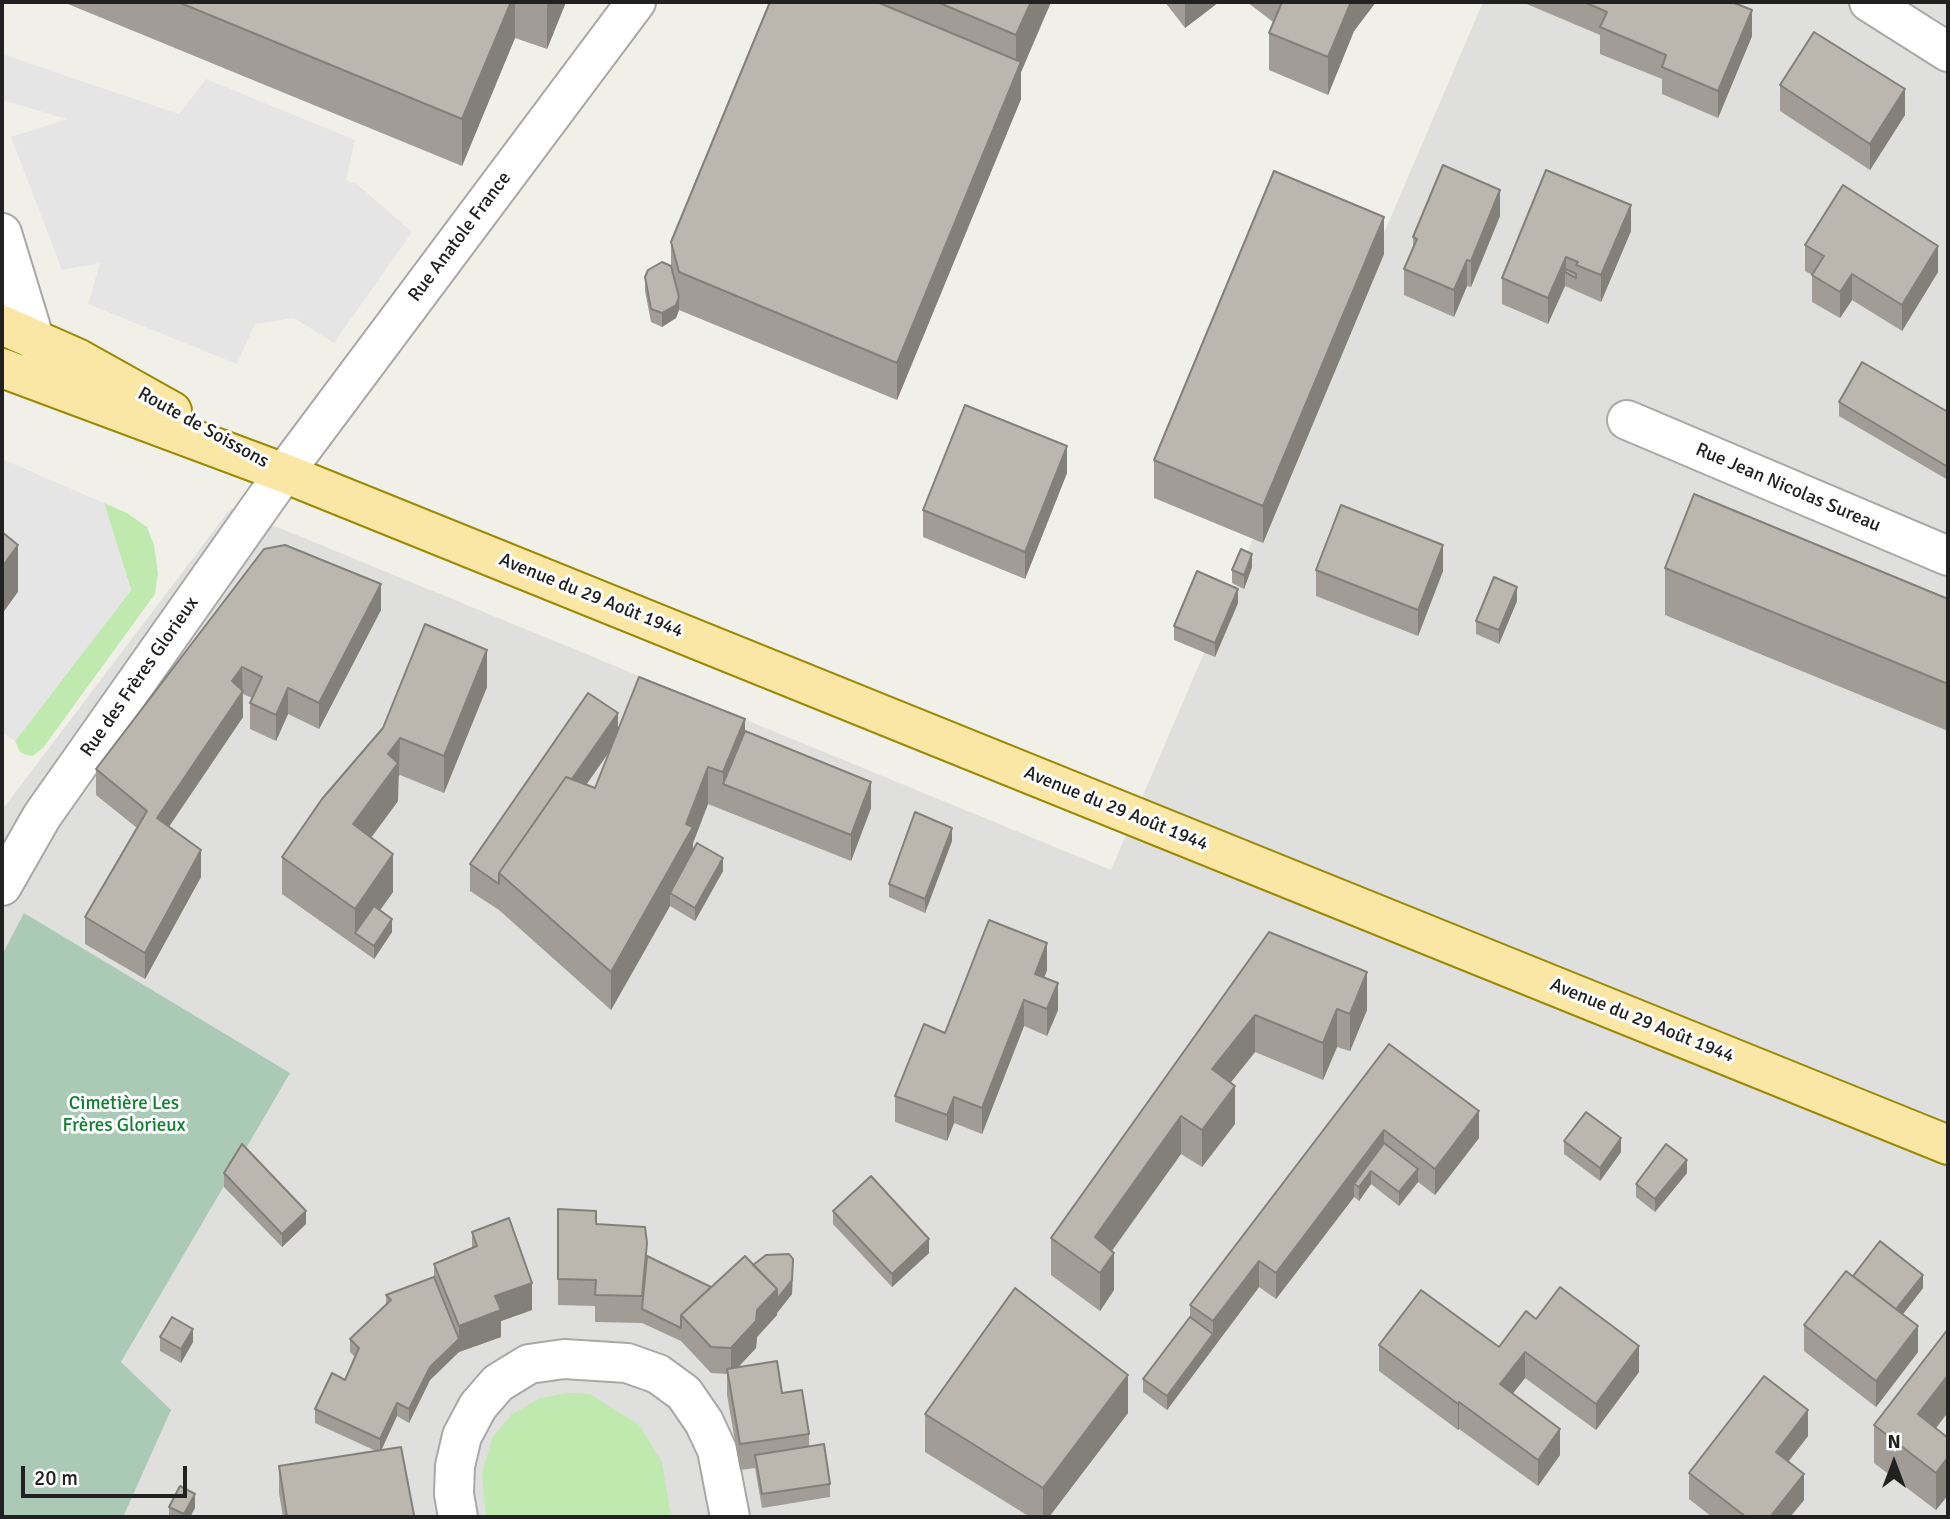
<!DOCTYPE html>
<html>
<head>
<meta charset="utf-8">
<style>
  body { margin:0 }
  #map { position:relative; width:1950px; height:1519px; overflow:hidden; background:#f1f0e8; font-family:Signika,sans-serif }
  canvas { display:block }
  .frame { position:absolute; inset:0; border:4px solid #212121; pointer-events:none }
  .north { position:absolute; left:1859px; top:1428px; width:70px; height:70px; -webkit-text-stroke:5px #fff; paint-order:stroke; rotate:0deg; font-size:19px; font-weight:700; line-height:28px; text-align:center; color:#212121 }
  .north::after { content:''; display:block; margin:auto; width:24px; height:32px; background:#212121; clip-path:polygon(50% 0,100% 100%,50% 72%,0 100%) }
  .scale { position:absolute; left:21px; top:1466px; width:166px; height:32px; box-sizing:border-box; border:4px solid #212121; border-top:0; padding-left:9px; font-size:21px; line-height:24px; white-space:nowrap; color:#212121; -webkit-text-stroke:5px #fff; paint-order:stroke }
</style>
</head>
<body>
<div id="map">
<canvas width="1950" height="1519"></canvas>
<div class="frame"></div>
<div class="north">N</div>
<div class="scale">20 m</div>
</div>
<script>
const context = document.querySelector('canvas').getContext('2d');
context.lineJoin = 'round';
function paint(path, color) {
  context.fillStyle = color;
  context.fill(path, 'evenodd');
}
function shape(rows) {
  const path = new Path2D();
  for (const r of rows) {
    path.moveTo(r[0], r[1]);
    for (let i = 2; i < r.length; i += 2) path.lineTo(r[i], r[i + 1]);
  }
  return path;
}
function trace(path, color, width, dash) {
  context.strokeStyle = color;
  context.lineWidth = width;
  context.lineCap = dash ? 'butt' : 'round';
  context.setLineDash(dash || []);
  context.stroke(path);
}
function drawText(font, color, halo, rows, align = 'center') {
  context.font = font + ' Signika,sans-serif';
  context.lineWidth = 6;
  context.setLineDash([]);
  context.textBaseline = 'middle';
  context.strokeStyle = halo;
  context.fillStyle = color;
  for (const [text, x, y, turn = 0] of rows) {
    context.save();
    context.translate(x, y);
    context.rotate((+turn || 0) * Math.PI / 180);
    context.textAlign = isNaN(turn) ? turn : align;
    if (halo) context.strokeText(text, 0, 0);
    context.fillText(text, 0, 0);
    context.restore();
  }
}
const residential = shape([
  [1483,2,1948,2,1948,1517,2,1517,2,810,231,508,1111,870]
]);
const grass = shape([
  [104,503,127,513,147,527,154,545,158,573,155,594,43,748,33,756,26,755,20,752,15,741,131,590],
  [569,1393,590,1394,639,1425,662,1462,671,1517,486,1517,482,1474,492,1438,511,1415,540,1398]
]);
const cemetery = shape([
  [24,913,290,1073,121,1362,171,1410,123,1517,2,1517,2,955]
]);
const parking = shape([
  [2,54,179,114,206,79,355,140,346,180,358,185,412,232,334,343,294,318,255,324,237,364,88,304,100,263,62,270,11,137,67,119,2,100],
  [2,459,104,503,131,590,15,741,2,733,2,614,18,593,2,579]
]);
const minor = shape([
  [1869,2,1948,52],
  [2,233,35,341],
  [1627,420,1948,556],
  [2,886,42,816,284,473,636,2],
  [458,1517,454,1494,455,1466,462,1436,478,1406,498,1383,529,1364,564,1359,627,1363,658,1374,684,1393,704,1422,717,1450,730,1517]
]);
const primary = shape([
  [2,325,79,359,172,411],
  [2,368,284,473,1948,1145]
]);
const wall = shape([
  [63,2,566,2,547,49,515,38,462,166],
  [770,2,1051,2,1021,72,1021,99,897,400,679,310,676,318,662,327,651,322,645,291,645,277,671,266,671,242],
  [1165,2,1219,2,1185,28],
  [1247,2,1376,2,1354,31,1328,95,1269,70,1269,33,1273,22],
  [1522,2,1732,2,1752,36,1718,118,1662,94,1662,79,1600,54,1600,35],
  [1780,85,1905,115,1870,170,1780,111],
  [1500,216,1471,287,1467,286,1454,317,1404,295,1404,269,1413,248,1413,237],
  [1631,231,1601,302,1565,286,1548,324,1502,304,1502,278],
  [1805,245,1938,272,1902,331,1852,300,1840,318,1812,302,1812,275,1805,271],
  [1384,254,1263,543,1154,498,1154,460],
  [1839,402,1948,412,1948,480,1839,416],
  [1067,473,1025,579,923,537,923,510],
  [264,549,381,610,319,729,288,714,276,741,250,729,250,703,252,698,243,694,243,717,169,827,201,877,145,979,85,944,85,917,137,828,96,795,96,769],
  [1252,567,1244,589,1232,583,1232,570],
  [1665,568,1948,599,1948,731,1665,615],
  [1316,570,1443,571,1418,636,1316,596],
  [1517,601,1499,644,1476,634,1476,621],
  [1238,603,1215,657,1174,640,1174,626],
  [487,687,444,793,400,775,398,777,398,801,371,838,393,892,380,910,392,932,374,959,282,894,282,857,383,728],
  [618,730,745,731,871,808,851,861,708,804,693,843,693,851,723,871,695,921,670,906,611,1010,499,910,470,891,470,864],
  [609,752,595,788,586,785],
  [952,841,925,913,889,897,889,884],
  [1269,932,1367,1010,1350,1051,1337,1047,1323,1080,1255,1052,1230,1083,1235,1124,1202,1167,1181,1154,1112,1251,1114,1290,1100,1311,1051,1275,1051,1238],
  [1047,970,1044,978,1058,1010,1047,1036,1024,1026,982,1134,954,1123,947,1141,895,1122,895,1096,945,1033],
  [1389,1044,1479,1138,1435,1195,1418,1182,1399,1206,1371,1184,1359,1201,1354,1197,1276,1299,1259,1287,1167,1410,1143,1392,1143,1379,1190,1317,1190,1305],
  [1564,1141,1621,1152,1600,1181,1564,1154],
  [224,1173,306,1224,282,1247,224,1187],
  [1687,1173,1655,1212,1636,1197,1636,1184],
  [558,1209,596,1224,647,1256,711,1287,753,1265,793,1272,792,1294,777,1313,777,1315,757,1337,756,1348,738,1367,782,1393,809,1434,809,1446,830,1484,830,1497,762,1508,755,1468,740,1470,727,1395,727,1374,711,1373,681,1341,642,1323,595,1322,595,1306,558,1305],
  [833,1211,929,1253,892,1287,833,1224],
  [472,1232,532,1310,501,1321,501,1337,459,1352,430,1380,409,1423,397,1416,381,1450,414,1517,283,1517,279,1493,279,1466,376,1451,315,1423,315,1409,345,1380,355,1357,350,1352,350,1339,386,1304,386,1295,434,1277,434,1264,472,1248],
  [1923,1288,1903,1314,1918,1352,1876,1407,1804,1351,1804,1325],
  [1536,1319,1639,1372,1596,1430,1525,1378,1513,1393,1560,1455,1538,1486,1459,1429,1458,1430,1379,1371,1379,1345,1499,1347],
  [1948,1329,1948,1412,1936,1428,1948,1438,1948,1495,1936,1510,1874,1463,1874,1425],
  [160,1337,193,1342,181,1363,160,1351],
  [1128,1413,1049,1517,1030,1517,925,1452,925,1414],
  [1808,1436,1788,1461,1804,1500,1790,1517,1712,1517,1689,1499,1689,1473],
  [169,1507,195,1508,190,1517,169,1517]
]);
const shadedWall = shape([
  [511,2,515,2,515,38,462,166,462,119],
  [547,2,566,2,547,49],
  [1031,2,1051,2,1021,72,1021,99,897,400,897,363,1016,72,1016,35],
  [1185,2,1219,2,1185,28],
  [1351,2,1376,2,1354,31,1328,95,1328,57],
  [1752,10,1752,36,1718,118,1718,91],
  [1905,89,1905,115,1870,170,1870,144],
  [1500,190,1500,216,1471,287,1471,261],
  [1631,205,1631,231,1601,302,1601,275],
  [1384,217,1384,254,1263,543,1263,506],
  [1938,246,1938,272,1902,331,1902,305],
  [1566,257,1566,273,1565,272,1565,286,1548,324,1548,298],
  [1467,260,1467,286,1454,317,1454,290],
  [1852,274,1852,300,1840,318,1840,292],
  [679,297,679,310,676,318,662,327,662,313],
  [1067,446,1067,473,1025,579,1025,552],
  [18,545,18,592,2,614,2,567],
  [1443,545,1443,571,1418,636,1418,610],
  [1252,554,1252,567,1244,589,1244,575],
  [381,584,381,610,319,729,319,703],
  [1517,587,1517,601,1499,644,1499,630],
  [1238,589,1238,603,1215,657,1215,643],
  [487,650,487,687,444,793,444,756],
  [242,667,243,717,157,844,157,818,232,681],
  [288,688,288,714,276,741,276,715],
  [618,713,618,739,515,887,504,877],
  [745,719,745,757,723,784,723,772],
  [400,738,398,801,353,862,353,824,388,754],
  [708,767,708,804,693,843,693,865,670,893,670,906,611,1010,611,972,686,824],
  [871,782,871,808,851,861,851,835],
  [952,828,952,841,925,913,925,899],
  [201,850,201,877,145,979,145,953],
  [393,854,393,892,361,937,355,933,355,909],
  [723,858,723,871,695,921,695,908],
  [392,919,392,932,374,959,374,946],
  [1047,943,1047,970,1035,1000,1035,974],
  [1367,972,1367,1010,1350,1051,1350,1014],
  [1058,983,1058,1010,1047,1036,1047,1009],
  [1024,1000,1024,1026,982,1134,982,1108],
  [1337,1009,1337,1047,1323,1080,1323,1043],
  [1255,1015,1255,1052,1212,1106,1212,1069],
  [1235,1086,1235,1124,1202,1167,1202,1130],
  [954,1097,954,1123,947,1141,947,1115],
  [1479,1111,1479,1138,1435,1195,1435,1169],
  [1181,1116,1181,1154,1097,1271,1095,1237],
  [1384,1130,1384,1156,1371,1171,1371,1184,1359,1201,1359,1187,1354,1184,1354,1197,1276,1299,1276,1273],
  [1621,1138,1621,1152,1600,1181,1600,1168],
  [1687,1160,1687,1173,1655,1212,1655,1199],
  [1418,1169,1418,1182,1399,1206,1399,1192],
  [306,1211,306,1224,282,1247,282,1234],
  [929,1239,929,1253,892,1287,892,1274],
  [1114,1253,1114,1290,1100,1311,1100,1273],
  [793,1259,792,1294,777,1313,777,1315,757,1337,756,1348,731,1375,731,1348],
  [1259,1261,1259,1287,1167,1410,1167,1396,1213,1334,1213,1321],
  [1923,1275,1923,1288,1890,1331,1890,1317],
  [532,1283,532,1310,501,1321,501,1337,459,1352,430,1380,409,1423,409,1409,430,1367,459,1339,459,1326,495,1296],
  [1918,1326,1918,1352,1876,1407,1876,1381],
  [193,1329,193,1342,181,1363,181,1349],
  [1639,1346,1639,1372,1596,1430,1596,1404],
  [1525,1352,1525,1378,1500,1410,1500,1384],
  [1128,1375,1128,1413,1049,1517,1043,1517,1043,1488],
  [1948,1375,1948,1412,1918,1452,1918,1414],
  [1459,1402,1459,1429,1458,1430,1458,1404],
  [397,1403,397,1416,380,1453,380,1439],
  [1808,1410,1808,1436,1776,1478,1776,1452],
  [1560,1429,1560,1455,1538,1486,1538,1460],
  [1948,1457,1948,1495,1936,1510,1936,1473],
  [1804,1474,1804,1500,1790,1517,1770,1517],
  [195,1494,195,1508,190,1517,184,1517,184,1514]
]);
const building = shape([
  [178,2,511,2,462,119,178,2],
  [770,2,877,2,1021,62,897,363,679,272,671,242,770,2],
  [937,2,1031,2,1016,35,937,2],
  [1282,2,1351,2,1328,57,1269,33,1282,2],
  [1584,2,1732,2,1752,10,1718,91,1662,67,1666,55,1600,27,1607,12,1584,2],
  [1814,32,1905,89,1870,144,1780,85,1814,32],
  [1443,165,1500,190,1471,261,1467,260,1454,290,1404,269,1417,239,1413,237,1443,165],
  [1546,170,1631,205,1601,275,1576,265,1578,262,1566,257,1548,298,1502,278,1546,170],
  [1274,171,1384,217,1263,506,1154,460,1274,171],
  [1843,185,1938,246,1902,305,1852,274,1840,292,1812,275,1824,256,1805,245,1843,185],
  [662,262,671,266,679,297,676,305,662,313,651,309,645,277,648,270,662,262],
  [1566,269,1576,274,1576,278,1565,272,1566,269],
  [1862,362,1948,412,1948,467,1839,402,1862,362],
  [965,405,1067,446,1025,552,923,510,965,405],
  [1694,494,1948,599,1948,684,1665,568,1694,494],
  [1341,505,1443,545,1418,610,1316,570,1341,505],
  [2,532,18,545,2,567,2,532],
  [285,545,381,584,319,703,288,688,276,715,250,703,262,677,242,667,232,681,243,691,157,818,201,850,145,953,85,917,147,811,96,769,264,549,285,545],
  [1241,549,1252,554,1244,575,1232,570,1241,549],
  [1197,571,1238,589,1215,643,1174,626,1197,571],
  [1494,577,1517,587,1499,630,1476,621,1494,577],
  [425,624,487,650,444,756,400,738,388,754,398,763,353,824,393,854,355,909,282,857,322,799,383,728,425,624],
  [639,677,745,719,723,772,708,767,686,824,693,827,611,972,499,873,566,777,595,788,639,677],
  [588,693,618,713,572,779,566,777,499,873,499,884,470,864,588,693],
  [745,731,871,782,851,835,723,784,745,731],
  [915,812,952,828,925,899,889,884,915,812],
  [697,843,723,858,695,908,670,893,697,843],
  [374,906,392,919,374,946,355,933,374,906],
  [989,920,1047,943,1035,974,1058,983,1047,1009,1024,1000,982,1108,954,1097,947,1115,895,1096,924,1024,945,1033,989,920],
  [1269,932,1367,972,1350,1014,1337,1009,1323,1043,1255,1015,1212,1069,1235,1086,1202,1130,1181,1116,1095,1237,1114,1253,1100,1273,1051,1238,1269,932],
  [1389,1044,1479,1111,1435,1169,1384,1130,1276,1273,1259,1261,1213,1321,1190,1305,1389,1044],
  [1586,1112,1621,1138,1600,1168,1564,1141,1586,1112],
  [1384,1143,1418,1169,1399,1192,1371,1171,1359,1187,1354,1184,1384,1143],
  [242,1144,306,1211,282,1234,224,1173,242,1144],
  [1666,1144,1687,1160,1655,1199,1636,1184,1666,1144],
  [871,1176,929,1239,892,1274,833,1211,871,1176],
  [558,1209,596,1211,596,1224,645,1227,647,1243,642,1296,595,1295,596,1280,558,1279,558,1209],
  [509,1218,532,1283,495,1296,501,1310,459,1326,434,1264,477,1246,472,1232,509,1218],
  [1880,1241,1923,1275,1896,1309,1853,1276,1880,1241],
  [789,1254,793,1259,792,1280,777,1299,777,1289,753,1265,766,1255,789,1254],
  [647,1256,711,1287,681,1315,681,1328,642,1309,647,1256],
  [745,1256,777,1289,757,1310,756,1321,731,1348,711,1347,681,1315,745,1256],
  [1846,1271,1918,1326,1876,1381,1804,1325,1846,1271],
  [434,1277,459,1339,430,1367,409,1409,397,1403,380,1439,315,1409,332,1373,345,1380,359,1348,350,1339,391,1300,386,1295,434,1277],
  [1560,1287,1639,1346,1596,1404,1525,1352,1500,1384,1560,1429,1538,1460,1459,1402,1458,1404,1379,1345,1421,1290,1499,1347,1526,1311,1536,1319,1560,1287],
  [1015,1288,1128,1375,1043,1488,925,1414,1015,1288],
  [172,1317,193,1329,181,1349,160,1337,172,1317],
  [1190,1317,1213,1334,1167,1396,1143,1379,1190,1317],
  [1948,1329,1948,1375,1918,1414,1948,1438,1948,1457,1936,1473,1874,1425,1948,1329],
  [777,1361,782,1393,802,1390,809,1434,740,1444,727,1369,777,1361],
  [1764,1376,1808,1410,1776,1452,1804,1474,1770,1517,1746,1517,1689,1473,1764,1376],
  [824,1444,830,1484,762,1494,755,1455,824,1444],
  [401,1447,414,1515,412,1517,287,1517,279,1466,401,1447],
  [180,1486,195,1494,184,1514,169,1507,180,1486]
]);
const streetNames = [
  ["Rue Anatole France",460,237,-53],
  ["Route de Soissons",203,428,29],
  ["Rue Jean Nicolas Sureau",1788,488,23],
  ["Avenue du 29 Août 1944",591,596,22],
  ["Rue des Frères Glorieux",140,677,-55],
  ["Avenue du 29 Août 1944",1116,809,22],
  ["Avenue du 29 Août 1944",1642,1021,22]
];
const parkNames = [
  ["Cimetière Les",124,1104],
  ["Frères Glorieux",124,1126]
];
paint(residential, '#dfdfde');
paint(grass, '#c0e9b0');
paint(cemetery, '#aacab6');
paint(parking, '#e5e5e5');
trace(minor, '#a8a8a8', 42);
trace(primary, '#9b8904', 42);
trace(minor, '#fff', 38);
trace(primary, '#fae7a5', 38);
paint(wall, '#a19d96');
paint(shadedWall, '#83807a');
paint(building, '#bbb7ae');
trace(building, '#83807a', 2);
drawText('19px', '#212121', '#fff', streetNames);
drawText('19px', '#0f8031', '#fff', parkNames);
</script>
</body>
</html>
